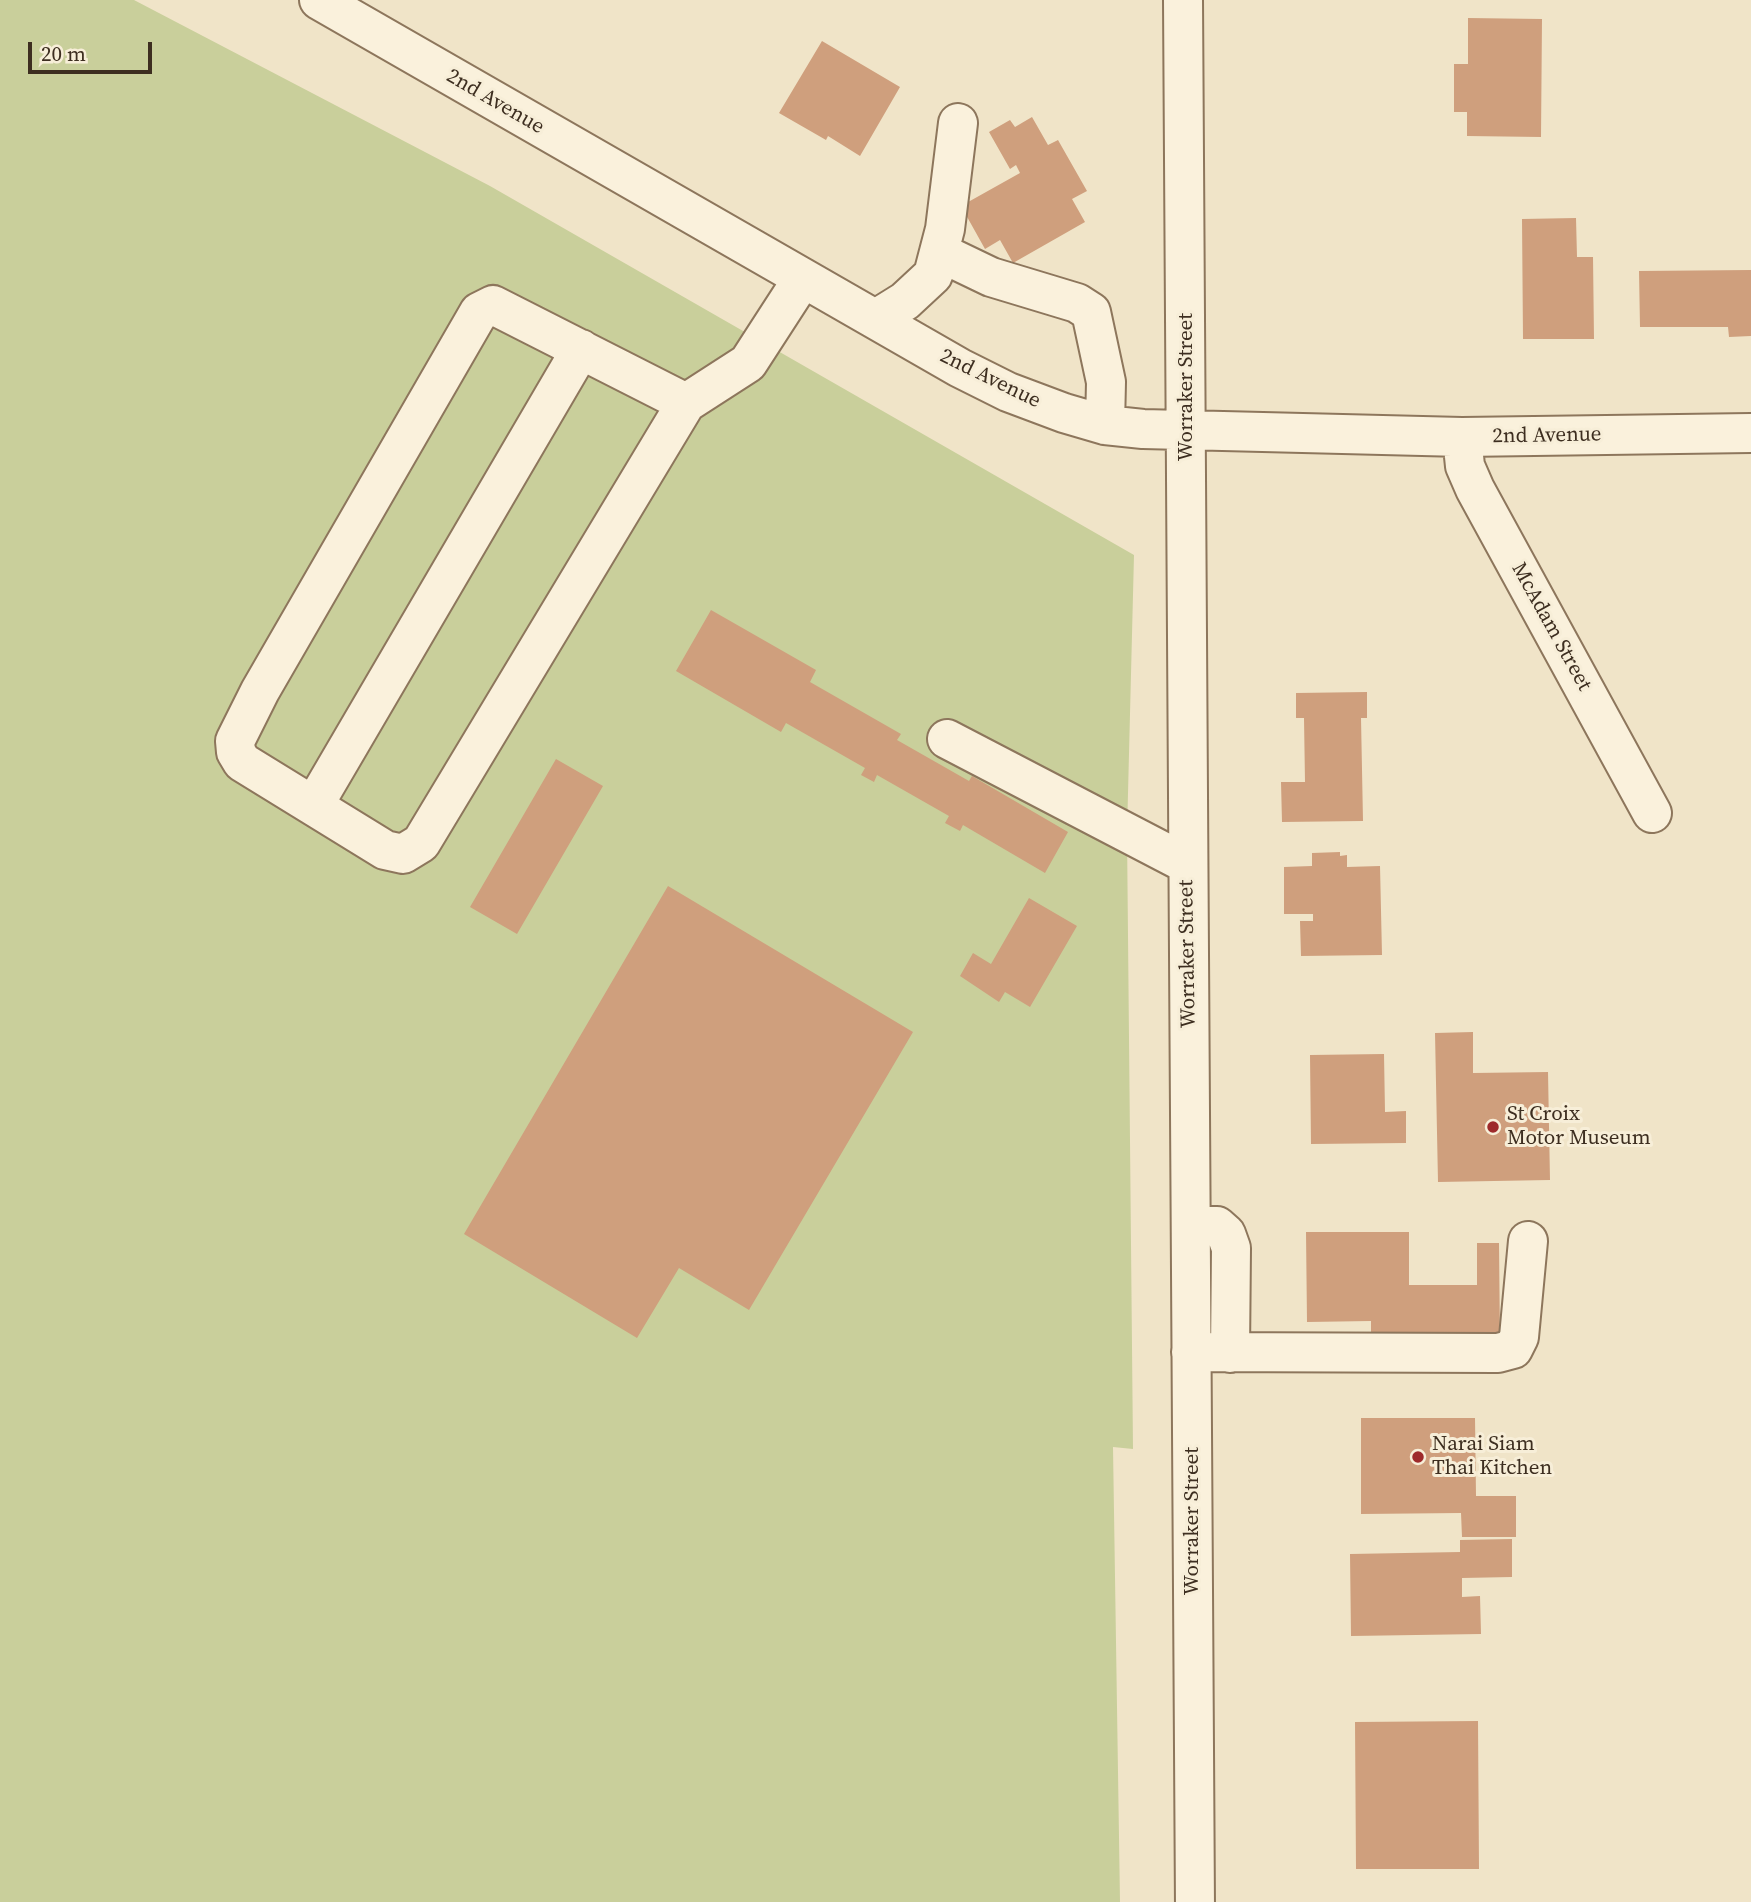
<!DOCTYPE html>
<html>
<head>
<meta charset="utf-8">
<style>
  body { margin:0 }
  #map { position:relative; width:1751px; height:1902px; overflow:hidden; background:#f0e4c8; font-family:"Source Serif 4",serif }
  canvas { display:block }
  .scale { position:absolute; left:28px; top:42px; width:124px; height:32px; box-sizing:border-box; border:4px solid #3d2e20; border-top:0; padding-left:9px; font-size:21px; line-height:24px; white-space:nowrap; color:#3d2e20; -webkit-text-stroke:5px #f7eed8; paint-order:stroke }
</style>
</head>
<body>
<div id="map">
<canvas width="1751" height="1902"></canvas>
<div class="scale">20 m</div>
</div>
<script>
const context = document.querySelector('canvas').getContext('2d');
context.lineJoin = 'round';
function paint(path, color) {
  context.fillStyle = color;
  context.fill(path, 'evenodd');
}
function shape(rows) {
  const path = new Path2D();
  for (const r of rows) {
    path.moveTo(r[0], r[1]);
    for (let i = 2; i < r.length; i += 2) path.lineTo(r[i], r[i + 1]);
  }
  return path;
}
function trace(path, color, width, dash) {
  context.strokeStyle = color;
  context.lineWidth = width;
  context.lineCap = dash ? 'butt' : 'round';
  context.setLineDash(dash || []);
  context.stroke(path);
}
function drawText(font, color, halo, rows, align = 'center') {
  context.font = font + ' "Source Serif 4",serif';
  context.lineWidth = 6;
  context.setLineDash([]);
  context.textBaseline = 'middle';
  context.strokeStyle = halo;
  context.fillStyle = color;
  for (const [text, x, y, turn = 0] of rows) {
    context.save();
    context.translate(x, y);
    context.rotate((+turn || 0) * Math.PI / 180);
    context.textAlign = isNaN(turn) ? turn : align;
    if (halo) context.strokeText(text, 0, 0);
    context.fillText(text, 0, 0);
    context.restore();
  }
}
const green = shape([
  [0,0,134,0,490,186,1134,555,1127,833,1133,1449,1113,1447,1120,1902,0,1902]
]);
const building = shape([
  [1468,18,1542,19,1541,137,1467,136,1467,112,1454,112,1454,64,1468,64],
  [822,41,900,87,860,156,828,136,826,140,779,113],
  [1032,117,1048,145,1058,140,1087,191,1072,199,1085,222,1013,263,1000,240,985,249,961,206,1020,173,1016,165,1010,169,989,132,1010,120,1015,127],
  [1576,218,1577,257,1593,257,1594,339,1523,339,1522,219],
  [1751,270,1751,336,1729,337,1728,327,1640,327,1639,271],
  [711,610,816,670,810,682,901,734,897,740,969,781,972,776,1068,832,1045,873,963,825,960,831,945,823,949,816,877,775,874,782,861,775,865,768,786,723,781,732,676,671],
  [1367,692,1367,718,1361,718,1363,821,1282,822,1281,782,1305,782,1304,718,1296,718,1296,693],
  [556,759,603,786,517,934,470,907],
  [1340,852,1340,856,1347,855,1347,867,1380,866,1382,955,1301,956,1300,921,1313,921,1313,914,1284,914,1284,867,1312,866,1312,853],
  [668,886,913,1032,749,1310,679,1268,637,1338,464,1234],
  [1029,898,1077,926,1030,1007,1005,992,999,1002,960,976,973,953,991,964],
  [1473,1032,1473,1073,1548,1072,1550,1180,1438,1182,1435,1033],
  [1384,1054,1385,1112,1406,1111,1406,1143,1311,1144,1310,1055],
  [1306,1232,1409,1232,1409,1285,1477,1285,1477,1243,1499,1243,1500,1342,1371,1341,1371,1321,1307,1322],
  [1361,1418,1475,1418,1476,1496,1516,1496,1516,1537,1462,1537,1461,1513,1361,1514],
  [1512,1539,1512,1577,1462,1578,1462,1597,1480,1596,1481,1634,1351,1636,1350,1554,1460,1552,1460,1540],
  [1478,1721,1479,1869,1356,1869,1355,1722]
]);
const minor = shape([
  [319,0,960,368,1008,392,1064,413,1105,425,1143,429,1462,437,1751,433],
  [1183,0,1195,1902],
  [939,252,991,277,1077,303,1091,312,1106,382,1105,425],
  [876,319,905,301,933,275,945,229,958,123],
  [686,403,493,305,479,312,260,691,235,741,236,752,242,762,385,850,403,854,421,843,686,403,748,363,803,278],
  [1462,437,1465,466,1475,489,1652,813],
  [947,739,1187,864],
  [314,805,581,349],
  [1191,1226,1217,1226,1226,1234,1231,1248,1230,1353],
  [1191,1352,1498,1353,1513,1349,1519,1337,1528,1241]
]);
const markers = [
  [1493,1127,7,"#9e2a2b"],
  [1418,1457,7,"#9e2a2b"]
];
const streetNames = [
  ["2nd Avenue",495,102,30],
  ["2nd Avenue",990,379,26],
  ["Worraker Street",1187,387,-90],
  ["2nd Avenue",1547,436,-1],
  ["McAdam Street",1551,627,61],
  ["Worraker Street",1188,954,-91],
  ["Worraker Street",1193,1521,-90]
];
const poiNames = [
  ["St Croix",1507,1115],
  ["Motor Museum",1507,1139],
  ["Narai Siam",1432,1445],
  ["Thai Kitchen",1432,1469]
];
paint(green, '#c9cf9b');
paint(building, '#cf9f7d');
trace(minor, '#8d765c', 42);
trace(minor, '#faf1dc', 38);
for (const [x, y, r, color] of markers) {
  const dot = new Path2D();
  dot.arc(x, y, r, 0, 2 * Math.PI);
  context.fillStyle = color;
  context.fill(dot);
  trace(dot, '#f7eed8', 2.5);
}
drawText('21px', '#3d2e20', '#f7eed8', streetNames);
drawText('21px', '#3d2e20', '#f7eed8', poiNames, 'left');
</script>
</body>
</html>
